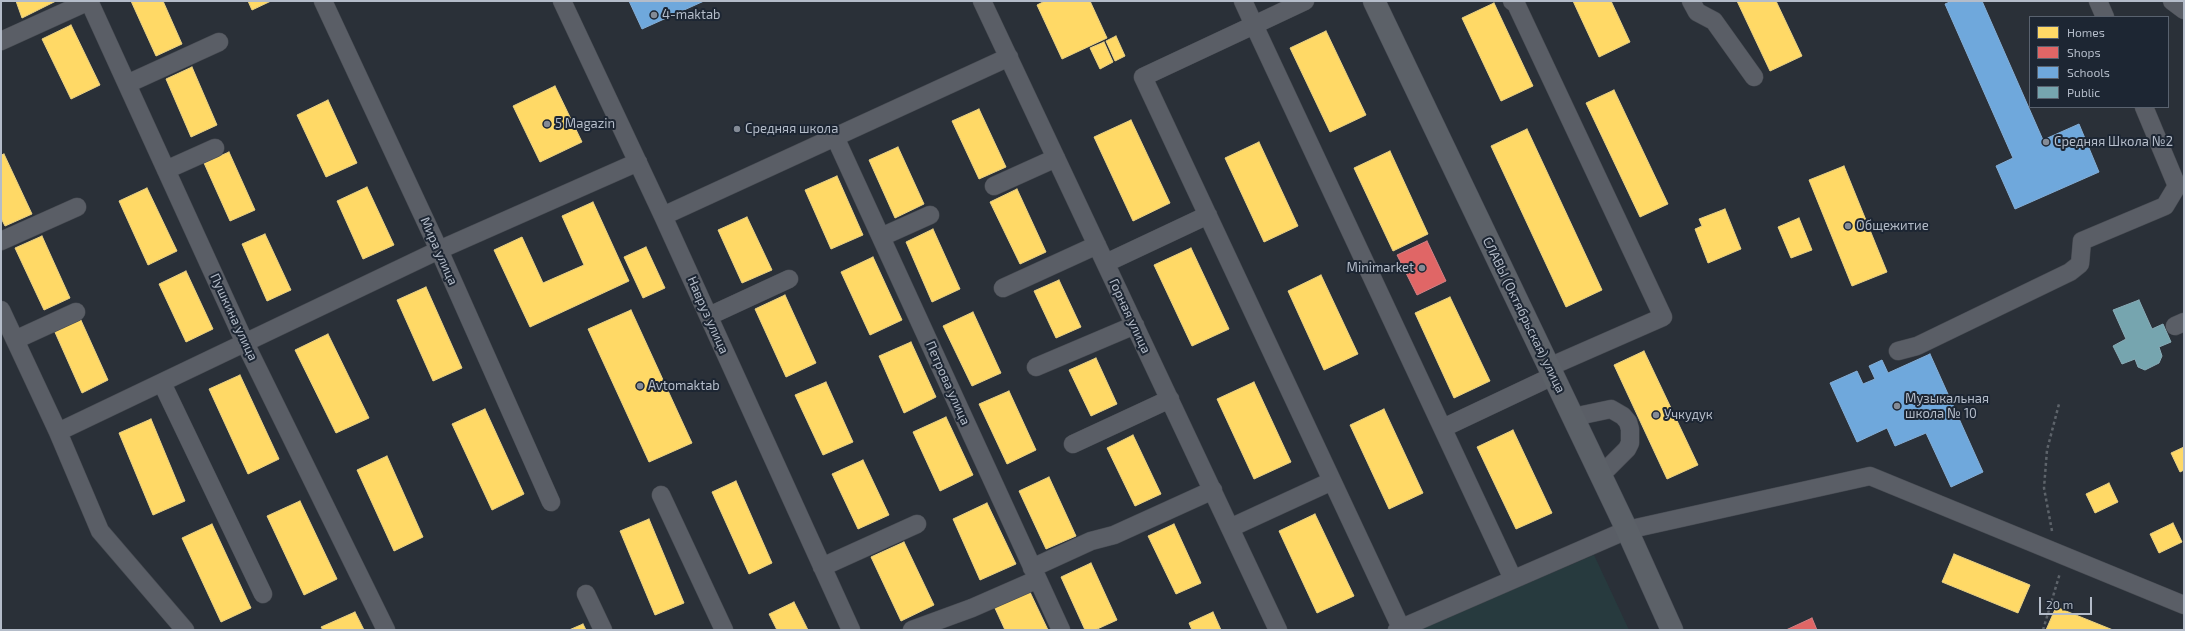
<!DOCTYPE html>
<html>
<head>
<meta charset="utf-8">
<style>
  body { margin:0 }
  #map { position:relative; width:2185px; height:631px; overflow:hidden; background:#2a3038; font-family:"Exo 2",sans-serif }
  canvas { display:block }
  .frame { position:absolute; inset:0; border:2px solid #b4bcc9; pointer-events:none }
  .legend { position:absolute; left:2029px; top:16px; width:140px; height:92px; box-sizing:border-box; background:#1d2633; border:1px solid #59626f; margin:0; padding:5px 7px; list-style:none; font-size:12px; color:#b4bcc9 }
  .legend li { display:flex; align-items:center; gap:8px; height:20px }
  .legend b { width:20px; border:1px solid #59626f }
  .scale { position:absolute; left:2039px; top:597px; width:53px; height:18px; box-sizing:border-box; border:2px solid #b4bcc9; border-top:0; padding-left:5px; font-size:12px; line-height:14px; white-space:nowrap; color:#b4bcc9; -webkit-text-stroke:3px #1d2633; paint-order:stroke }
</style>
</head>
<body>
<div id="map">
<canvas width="2185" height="631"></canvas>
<div class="frame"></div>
<ul class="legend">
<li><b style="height:11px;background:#ffd966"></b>Homes</li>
<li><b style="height:11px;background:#e06666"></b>Shops</li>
<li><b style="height:11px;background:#6fa8dc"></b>Schools</li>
<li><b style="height:11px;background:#76a5af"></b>Public</li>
</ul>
<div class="scale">20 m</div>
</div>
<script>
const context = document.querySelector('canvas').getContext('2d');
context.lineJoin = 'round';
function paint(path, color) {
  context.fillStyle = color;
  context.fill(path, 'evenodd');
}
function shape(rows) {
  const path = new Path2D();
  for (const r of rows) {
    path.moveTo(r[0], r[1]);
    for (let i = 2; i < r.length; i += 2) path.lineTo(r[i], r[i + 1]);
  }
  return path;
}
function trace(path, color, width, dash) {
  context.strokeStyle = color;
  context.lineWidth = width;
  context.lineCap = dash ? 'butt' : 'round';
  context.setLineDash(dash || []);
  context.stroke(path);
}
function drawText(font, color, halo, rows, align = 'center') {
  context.font = font + ' "Exo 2",sans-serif';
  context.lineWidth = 4;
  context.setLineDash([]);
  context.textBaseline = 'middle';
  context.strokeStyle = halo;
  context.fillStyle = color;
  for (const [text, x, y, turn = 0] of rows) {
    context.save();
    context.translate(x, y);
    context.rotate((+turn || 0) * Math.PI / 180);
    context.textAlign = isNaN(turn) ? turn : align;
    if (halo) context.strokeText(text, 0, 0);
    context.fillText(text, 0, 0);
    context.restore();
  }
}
const green = shape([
  [1594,555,1629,630,1416,630]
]);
const homes = shape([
  [16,1,56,1,22,18,16,1],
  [131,1,163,1,182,44,156,56,131,1],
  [248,1,271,1,252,10,248,1],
  [1045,1,1090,1,1107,38,1062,59,1037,5,1045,1],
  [1573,1,1611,1,1630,42,1599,57,1573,1],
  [1737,1,1776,1,1802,56,1770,71,1737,1],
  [1494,3,1533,86,1501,101,1462,18,1494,3],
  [71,25,100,85,71,99,42,39,71,25],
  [1326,31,1366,115,1330,132,1290,48,1326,31],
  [1116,36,1125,56,1115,61,1106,41,1116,36],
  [1104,42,1113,62,1100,69,1090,48,1104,42],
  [192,67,217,125,191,137,166,79,192,67],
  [555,86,582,142,540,162,513,106,555,86],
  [1614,90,1668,204,1640,217,1586,103,1614,90],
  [328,100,357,163,326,177,297,115,328,100],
  [979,109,1006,167,979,179,952,121,979,109],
  [1131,120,1170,203,1133,221,1094,137,1131,120],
  [1527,129,1602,290,1566,307,1491,146,1527,129],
  [1259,142,1298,226,1264,242,1225,158,1259,142],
  [898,147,924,204,895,218,869,160,898,147],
  [1390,151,1428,234,1393,251,1354,168,1390,151],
  [229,152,255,210,230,221,204,163,229,152],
  [4,154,32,214,5,226,1,218,1,155,4,154],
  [1844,166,1887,272,1852,286,1809,180,1844,166],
  [837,176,863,235,831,249,805,190,837,176],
  [367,187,394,245,363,259,337,201,367,187],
  [147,188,177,251,148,265,119,201,147,188],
  [1017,189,1046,252,1020,264,990,202,1017,189],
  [593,202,629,281,530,327,494,250,522,237,543,283,584,265,562,216,593,202],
  [1725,209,1741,249,1708,263,1695,229,1702,226,1699,219,1725,209],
  [747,217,772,270,742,283,718,230,747,217],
  [1799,218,1812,250,1791,258,1778,227,1799,218],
  [933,229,960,289,932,302,906,242,933,229],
  [265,234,291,290,267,301,242,244,265,234],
  [42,236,70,298,44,310,15,248,42,236],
  [646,247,665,288,643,298,624,257,646,247],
  [1191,248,1229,329,1192,346,1154,265,1191,248],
  [873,257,902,320,870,335,841,272,873,257],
  [186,271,213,329,186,342,159,284,186,271],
  [1321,275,1358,354,1324,370,1288,291,1321,275],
  [1059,280,1081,327,1056,338,1034,291,1059,280],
  [426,287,462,368,433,381,397,300,426,287],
  [785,295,816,363,786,377,755,309,785,295],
  [1450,297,1490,381,1454,398,1415,313,1450,297],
  [631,310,692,443,649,462,588,329,631,310],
  [973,312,1001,373,972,386,943,326,973,312],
  [80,318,108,380,82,393,54,330,80,318],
  [328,334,369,418,336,433,295,350,328,334],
  [911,342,936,397,904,413,879,356,911,342],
  [1644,351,1698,465,1667,479,1614,365,1644,351],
  [1096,358,1117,404,1091,416,1069,370,1096,358],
  [240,375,279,459,248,474,209,389,240,375],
  [826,382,853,442,823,455,795,395,826,382],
  [1254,382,1291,462,1254,479,1217,399,1254,382],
  [1009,391,1036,450,1007,464,979,404,1009,391],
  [485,409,524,494,492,510,452,424,485,409],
  [1384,409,1423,493,1389,509,1350,425,1384,409],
  [946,417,973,475,940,491,913,432,946,417],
  [151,419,185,501,153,515,119,433,151,419],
  [1513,430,1552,513,1516,529,1477,447,1513,430],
  [1133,435,1161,494,1135,506,1107,448,1133,435],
  [2184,447,2184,470,2180,472,2171,453,2184,447],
  [387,456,423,537,394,551,357,470,387,456],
  [863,460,889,515,858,529,832,474,863,460],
  [1049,477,1076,536,1046,549,1019,491,1049,477],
  [736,481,772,563,749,574,712,492,736,481],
  [2109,483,2118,502,2095,513,2086,494,2109,483],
  [300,501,337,579,304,595,267,516,300,501],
  [987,503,1016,564,980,580,953,519,987,503],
  [1315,514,1354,596,1317,613,1279,531,1315,514],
  [649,519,684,603,655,615,620,531,649,519],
  [2173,523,2182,542,2159,553,2150,534,2173,523],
  [212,524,251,608,221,622,182,538,212,524],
  [1174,524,1201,583,1176,594,1148,536,1174,524],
  [904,542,934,605,901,621,871,557,904,542],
  [1954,554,2030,585,2018,613,1942,582,1954,554],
  [1091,563,1117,620,1095,630,1085,630,1061,577,1091,563],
  [1029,590,1048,630,1005,630,994,606,1029,590],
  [794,602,808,630,777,630,769,614,794,602],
  [2056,607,2113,630,2046,630,2056,607],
  [355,612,364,630,323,630,321,627,355,612],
  [1213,612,1221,630,1192,630,1189,623,1213,612],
  [583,624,586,630,569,630,583,624]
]);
const shops = shape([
  [1427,241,1446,281,1417,295,1397,255,1427,241],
  [1812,618,1817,630,1786,630,1812,618]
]);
const schools = shape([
  [629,1,704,1,642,29,629,1],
  [1952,1,1982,1,2043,140,2079,124,2099,172,2015,209,1996,166,2013,158,1945,4,1952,1],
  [1930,354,1983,472,1951,487,1926,433,1895,446,1887,428,1857,442,1830,383,1857,371,1863,384,1875,379,1869,366,1882,360,1888,373,1930,354]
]);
const public = shape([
  [2139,300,2152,329,2163,324,2171,342,2159,347,2162,356,2159,363,2145,370,2138,367,2135,359,2122,364,2113,346,2126,339,2113,310,2139,300]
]);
const path = shape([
  [2052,531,2044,488,2047,450,2059,404],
  [2043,630,2060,573]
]);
const minor = shape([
  [89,1,245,343,386,630],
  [323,1,439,250,551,502],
  [562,1,663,216,851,630],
  [982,1,1278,630],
  [1243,1,1254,25,1143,77,1401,628],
  [1305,1,1254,25,1513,579],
  [1512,1,1516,4,1663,317,1549,367],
  [1691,1,1697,12,1714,21,1754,77],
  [2098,1,2105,17],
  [2172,1,2184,10],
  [1,41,89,1],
  [127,84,219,42],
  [835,137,1061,630],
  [166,170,215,148],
  [994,186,1056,158],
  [663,216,1009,57],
  [881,237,930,215],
  [1,241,77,207],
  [1106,263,1208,215],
  [1003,288,1097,245],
  [1,310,58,432,100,531,185,630],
  [709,316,789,279],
  [2175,326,2184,322],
  [15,340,76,312],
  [1898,351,1917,346,2070,272,2080,264,2082,241,2165,206,2177,186,2144,107],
  [1036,367,1135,325],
  [162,383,263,594],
  [1573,417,1611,409,1623,416,1628,422,1630,429,1630,443,1627,449,1601,475],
  [1443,428,1553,376],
  [58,432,439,250,638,162],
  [1073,444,1170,399],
  [661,495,724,630],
  [1230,528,1332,481],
  [822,567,917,524],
  [1032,568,1091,541,1114,535,1213,490],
  [586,594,603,630],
  [912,630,972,608,1036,580],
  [1397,630,1627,530,1870,476,2184,605]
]);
const major = shape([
  [1374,1,1627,530,1672,630]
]);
const markers = [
  [654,15,4,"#848b96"],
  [547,124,4,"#848b96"],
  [737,129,4,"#848b96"],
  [2046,142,4,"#848b96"],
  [1848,226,4,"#848b96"],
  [1422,268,4,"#848b96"],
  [640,386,4,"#848b96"],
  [1897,406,4,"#848b96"],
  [1656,415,4,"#848b96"]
];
const poiNames = [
  ["4-maktab",662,15],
  ["5 Magazin",555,124],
  ["Средняя школа",745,129],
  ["Средняя Школа №2",2054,142],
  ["Общежитие",1856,226],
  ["Minimarket",1414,268,"right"],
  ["Avtomaktab",648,386],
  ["Музыкальная",1905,399],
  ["школа № 10",1905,414],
  ["Учкудук",1664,415]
];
const streetNames = [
  ["Мира улица",439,251,66],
  ["Навруз улица",708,315,66],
  ["СЛАВЫ (Октябрьская) улица",1524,315,64],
  ["Горная улица",1130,316,65],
  ["Пушкина улица",234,317,65],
  ["Петрова улица",948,383,66]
];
paint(green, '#273a3e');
paint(homes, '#ffd966');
trace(homes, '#e8d084', 1);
paint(shops, '#e06666');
trace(shops, '#d38084', 1);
paint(schools, '#6fa8dc');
trace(schools, '#84aed6', 1);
paint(public, '#76a5af');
trace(public, '#89acb7', 1);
trace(minor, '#484c53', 19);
trace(major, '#484c55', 23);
trace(path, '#5d636a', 2.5, [3, 3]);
trace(minor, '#5a5e66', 18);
trace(major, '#5c6168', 22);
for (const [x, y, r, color] of markers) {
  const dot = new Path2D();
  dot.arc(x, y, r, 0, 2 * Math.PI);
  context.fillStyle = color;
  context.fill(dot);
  trace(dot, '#1d2633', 1.5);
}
drawText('13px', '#b4bcc9', '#1d2633', poiNames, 'left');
drawText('13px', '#b4bcc9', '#1d2633', streetNames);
</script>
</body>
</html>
